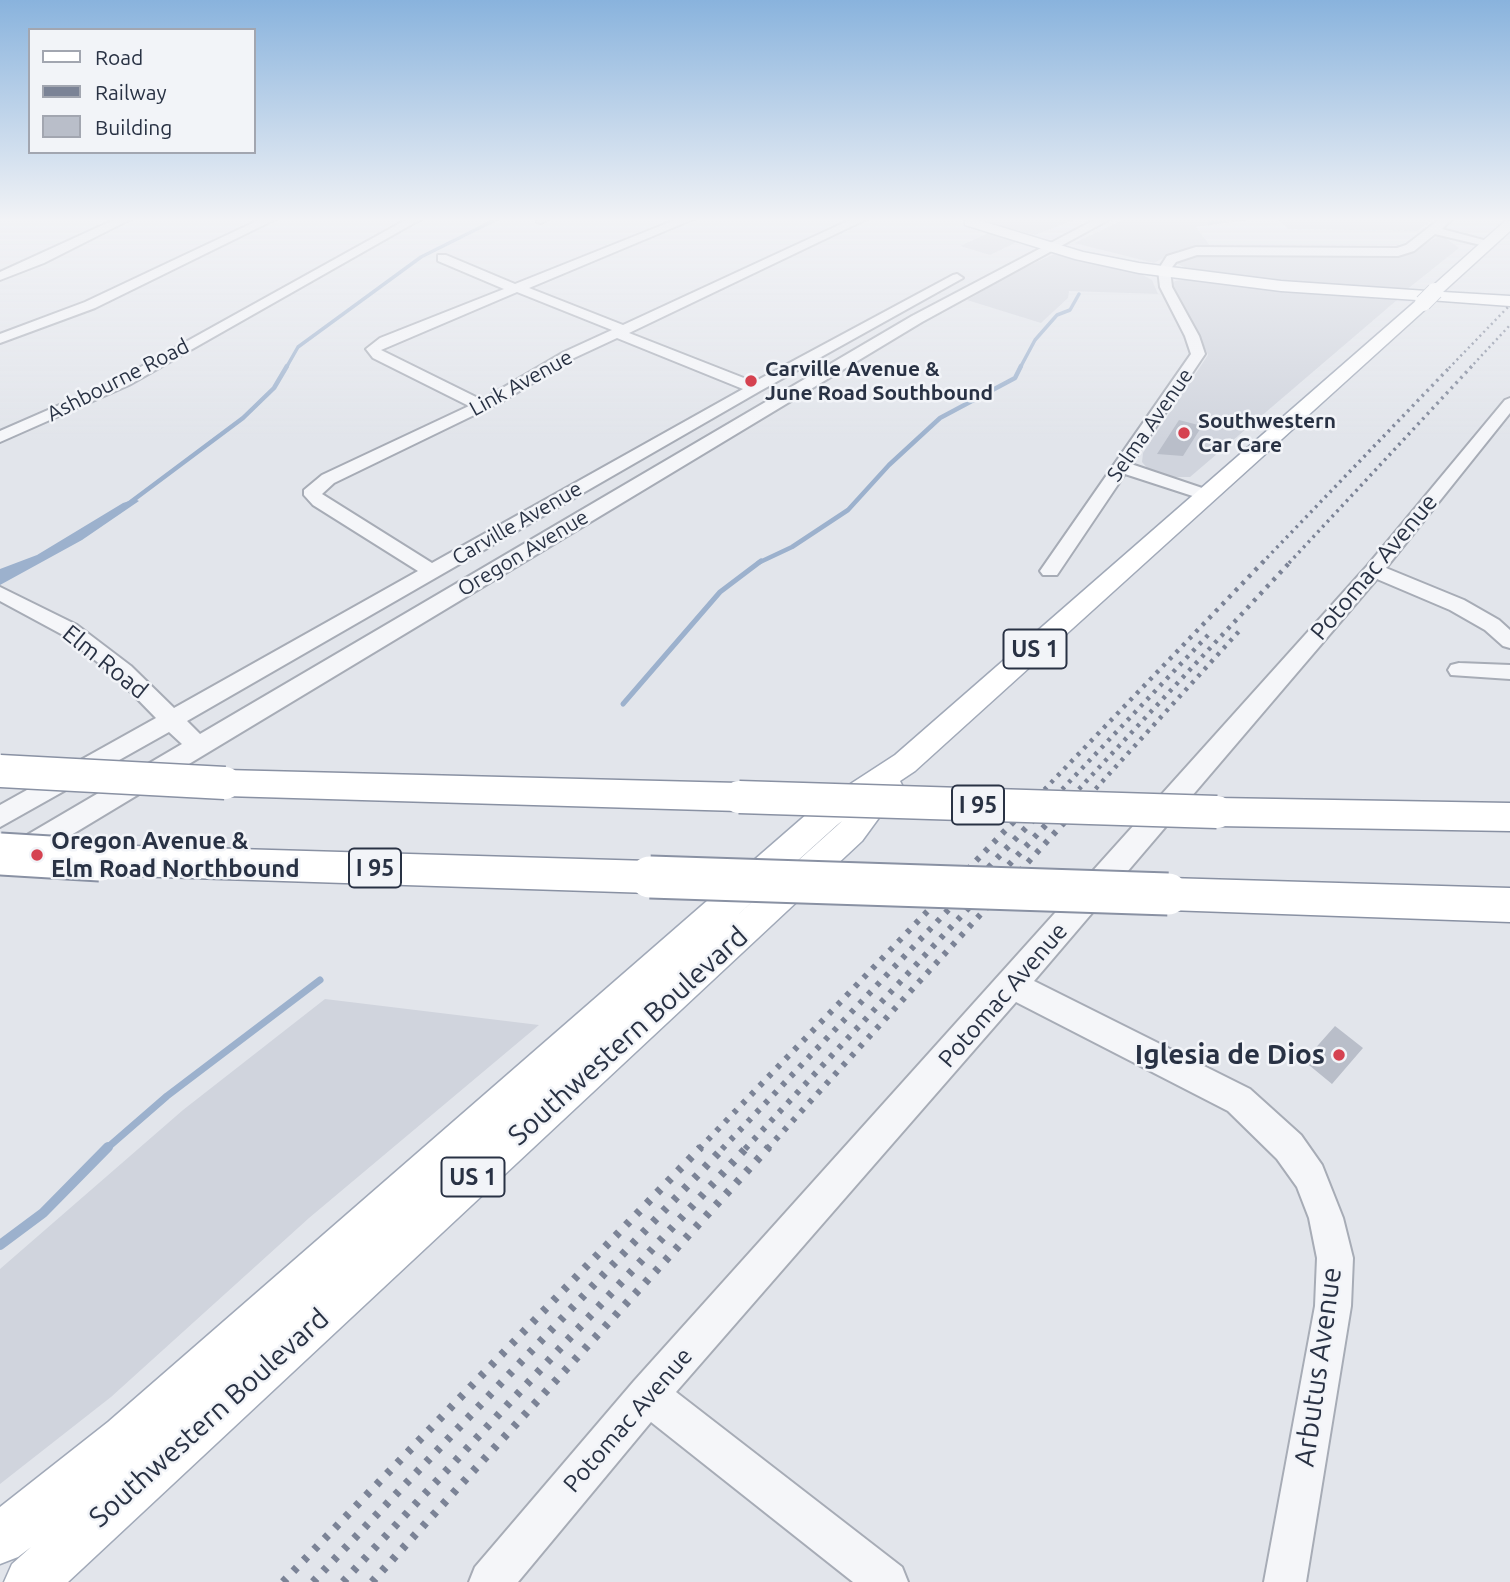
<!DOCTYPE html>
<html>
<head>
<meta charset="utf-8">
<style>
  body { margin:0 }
  #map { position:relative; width:1510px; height:1582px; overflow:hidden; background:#e2e5eb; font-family:Ubuntu,sans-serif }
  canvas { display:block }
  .legend { position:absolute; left:28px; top:28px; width:228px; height:126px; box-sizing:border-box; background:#f2f4f8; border:2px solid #a2a6b0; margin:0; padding:9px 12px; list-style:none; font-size:21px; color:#293244 }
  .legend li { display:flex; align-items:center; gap:14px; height:35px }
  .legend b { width:35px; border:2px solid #a2a6b0 }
</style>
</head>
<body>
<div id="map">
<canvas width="1510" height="1582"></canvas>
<ul class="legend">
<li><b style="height:9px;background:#fff"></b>Road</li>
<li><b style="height:9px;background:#7b8396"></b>Railway</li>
<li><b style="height:19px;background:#b9bec9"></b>Building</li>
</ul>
</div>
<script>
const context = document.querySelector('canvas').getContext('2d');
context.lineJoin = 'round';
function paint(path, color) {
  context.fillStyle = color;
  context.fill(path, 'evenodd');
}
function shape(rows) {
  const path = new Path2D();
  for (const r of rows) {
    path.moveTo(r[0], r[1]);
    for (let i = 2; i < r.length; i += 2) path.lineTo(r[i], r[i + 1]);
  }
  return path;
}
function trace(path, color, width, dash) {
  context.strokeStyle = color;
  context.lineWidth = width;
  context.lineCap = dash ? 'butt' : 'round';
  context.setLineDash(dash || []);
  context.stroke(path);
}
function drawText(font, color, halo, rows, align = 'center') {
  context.font = font + ' Ubuntu,sans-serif';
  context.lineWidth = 5;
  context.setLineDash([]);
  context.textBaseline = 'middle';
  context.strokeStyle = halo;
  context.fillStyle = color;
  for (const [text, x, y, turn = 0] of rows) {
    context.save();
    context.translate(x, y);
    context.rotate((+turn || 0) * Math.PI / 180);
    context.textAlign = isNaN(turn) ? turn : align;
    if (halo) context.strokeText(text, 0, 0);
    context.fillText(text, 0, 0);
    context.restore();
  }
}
const built = shape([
  [970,218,1079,218,1035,235],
  [1127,218,1262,218,1196,227,1211,247,1179,250,1154,263,1074,243],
  [1277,218,1435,218,1417,231,1288,229],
  [988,233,1017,242,990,255,960,246],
  [1439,236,1443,236,1459,248,1405,291,1295,283,1189,270,1178,264,1177,260,1190,254,1404,255],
  [1054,254,1136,271,1152,280,1158,294,1069,291,1068,298,1041,323,967,300,1013,273],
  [1188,279,1268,289,1397,300,1190,477,1166,477,1148,469,1142,462,1143,453,1208,355,1194,324,1172,290,1171,284,1175,281],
  [325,999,539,1025,309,1218,111,1397,0,1484,0,1269,183,1110]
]);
const water = shape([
  [135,499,139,501,82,540,0,585,0,569,37,555,123,503]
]);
const streamFar4 = shape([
  [1209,223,1236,218],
  [286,368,298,347,421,257,499,218],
  [1020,368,1035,340,1057,315,1070,310,1079,294]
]);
const streamFar3 = shape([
  [128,504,243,418,274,388,287,366],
  [758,563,792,547,848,510,889,465,940,418,1015,378,1021,366]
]);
const streamFar2 = shape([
  [623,704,720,592,761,561]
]);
const streamFar1 = shape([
  [106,1149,167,1096,320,980]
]);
const stream = shape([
  [0,1245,43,1213,108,1147]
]);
const building = shape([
  [1179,420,1202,426,1183,456,1157,454],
  [1335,1026,1363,1048,1332,1084,1304,1061]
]);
const minor = shape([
  [118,218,133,218,44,263,0,280,0,272,118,218],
  [263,218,278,218,95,308,0,343,0,334,85,302,263,218],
  [409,218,423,218,129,385,0,442,0,431,119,379,409,218],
  [537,218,550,218,541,223,537,222,537,218],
  [680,218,696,218,529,288,623,325,854,218,869,218,629,333,754,382,953,275,957,274,963,278,760,391,187,721,200,734,912,316,1098,218,1112,218,922,322,28,861,19,864,10,861,6,853,10,845,182,744,169,732,0,827,0,805,156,718,115,676,63,635,0,601,0,587,77,625,131,666,174,708,418,571,313,505,304,495,304,490,322,475,469,406,373,358,366,349,380,338,504,289,438,261,438,255,446,255,515,284,680,218],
  [517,292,612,330,564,352,482,400,381,350,517,292],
  [617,338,743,389,432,563,322,494,334,483,503,401,574,358,617,338],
  [1441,218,1453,218,1442,229,1495,243,1489,247,1435,234,1414,251,1398,256,1197,255,1176,262,1170,270,1172,287,1199,336,1205,354,1131,464,1214,492,1217,496,1208,501,1125,474,1057,575,1043,575,1040,571,1191,354,1185,336,1160,287,1158,270,1167,256,1196,247,1397,248,1406,245,1441,218],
  [1510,398,1510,413,1386,568,1464,600,1499,620,1510,630,1510,648,1503,646,1485,630,1450,610,1377,579,1034,981,1250,1089,1301,1135,1322,1165,1343,1218,1353,1258,1351,1306,1306,1582,1264,1582,1315,1306,1317,1258,1309,1218,1297,1187,1277,1159,1228,1111,1016,1002,676,1392,902,1567,908,1582,853,1582,651,1422,518,1582,469,1582,475,1567,634,1381,1367,566,1505,400,1510,398],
  [1459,663,1510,665,1510,679,1451,675,1448,670,1451,665,1459,663]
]);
const major = shape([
  [965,219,975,219,1083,252,1139,263,1281,281,1427,291,1505,221,1510,220,1510,231,1443,292,1510,296,1510,306,1429,300,1429,306,915,771,900,781,902,785,897,793,862,841,68,1582,4,1582,12,1564,31,1547,18,1557,0,1564,0,1507,108,1422,815,807,895,755,1417,300,1281,291,1139,273,1075,259,965,225,965,219],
  [842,821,840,823,732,920,837,825,842,821]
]);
const highway = shape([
  [225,770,739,783,751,787,757,797,751,807,739,811,225,796,213,792,208,783,213,774,225,770],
  [1217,798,1510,803,1510,831,1217,826,1204,822,1199,812,1204,802,1217,798],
  [100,845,650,861,663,866,669,877,663,888,650,893,100,875,87,871,81,860,87,849,100,845],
  [1168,878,1510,888,1510,922,1168,910,1154,906,1149,894,1154,882,1168,878]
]);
const railFar4 = shape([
  [1449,368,1510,305],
  [1470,368,1510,325]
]);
const railFar3 = shape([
  [1262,563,1451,366],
  [1289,563,1472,366]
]);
const railFar2 = shape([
  [1018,817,1264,561],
  [1036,817,1210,633],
  [1053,817,1291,561],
  [1070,817,1242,628]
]);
const railFar1 = shape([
  [699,1149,1020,815],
  [722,1149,1038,815],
  [745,1149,1055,815],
  [767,1149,1071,815]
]);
const rail = shape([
  [283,1582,701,1147],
  [313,1582,724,1147],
  [343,1582,747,1147],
  [372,1582,769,1147]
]);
const majorBridge = shape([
  [1423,303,1435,291]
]);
const highwayBridgeFar1 = shape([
  [0,771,225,783],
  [739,797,1217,812]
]);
const highwayBridge = shape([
  [0,854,100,860],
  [650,877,1168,894]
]);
const markers = [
  [751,381,7,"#d54250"],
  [1184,433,7,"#d54250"],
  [37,855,7,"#d54250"],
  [1339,1055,7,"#d54250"]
];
const farPoinames = [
  ["Carville Avenue &",765,369],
  ["June Road Southbound",765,393],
  ["Southwestern",1198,421],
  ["Car Care",1198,445]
];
const farStreetnames = [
  ["Ashbourne Road",118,380,-27],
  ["Link Avenue",521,383,-29],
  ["Selma Avenue",1150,425,-55],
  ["Carville Avenue",517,523,-30],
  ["Oregon Avenue",523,553,-31]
];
const shields = [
  [1035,649,63],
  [978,805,52],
  [375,868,52],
  [473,1177,63]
];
const shieldNames = [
  ["US 1",1035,649],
  ["I 95",978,805],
  ["I 95",375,868],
  ["US 1",473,1177]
];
const streetNames = [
  ["Potomac Avenue",1374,567,-50],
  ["Elm Road",105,662,39],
  ["Potomac Avenue",1003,995,-49],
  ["Potomac Avenue",628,1420,-49]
];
const poiNames = [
  ["Oregon Avenue &",51,841],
  ["Elm Road Northbound",51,869]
];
const nearStreetnames = [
  ["Southwestern Boulevard",628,1036,-42],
  ["Arbutus Avenue",1318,1367,-82],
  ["Southwestern Boulevard",209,1418,-42]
];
const nearPoinames = [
  ["Iglesia de Dios",1325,1055]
];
paint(built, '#d0d4dd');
paint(water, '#9cb1cd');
trace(streamFar4, '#9cb1cd', 3.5);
trace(streamFar3, '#9cb1cd', 4.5);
trace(streamFar2, '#9cb1cd', 5);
trace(streamFar1, '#9cb1cd', 7);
trace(stream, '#9cb1cd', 10);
paint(building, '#b9bec9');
trace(minor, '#a7acb6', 4);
trace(major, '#a1a9b8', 3);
trace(highway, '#8991a3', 3);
paint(minor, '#f5f6f9');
paint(major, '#fff');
paint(highway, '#fff');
trace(railFar4, '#7b8396', 2.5, [2, 3.5]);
trace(railFar3, '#7b8396', 3.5, [2.5, 4.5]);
trace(railFar2, '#7b8396', 4.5, [3.5, 6]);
trace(railFar1, '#7b8396', 6, [4.5, 8]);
trace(rail, '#7b8396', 8, [5, 10]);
trace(majorBridge, '#a1a9b8', 18, []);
trace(highwayBridgeFar1, '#8991a3', 35, []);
trace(highwayBridge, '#8991a3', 45, []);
trace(majorBridge, '#fff', 16);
trace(highwayBridgeFar1, '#fff', 32);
trace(highwayBridge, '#fff', 41);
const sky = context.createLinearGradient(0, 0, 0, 440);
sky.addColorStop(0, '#89b3dd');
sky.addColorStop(0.5, '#f2f3f6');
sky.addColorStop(1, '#f2f3f600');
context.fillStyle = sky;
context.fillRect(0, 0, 1510, 440);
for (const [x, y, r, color] of markers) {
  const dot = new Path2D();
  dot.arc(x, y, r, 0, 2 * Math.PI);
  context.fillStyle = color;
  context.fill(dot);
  trace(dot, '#f2f4f8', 2.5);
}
drawText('bold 21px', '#293244', '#f2f4f8', farPoinames, 'left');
drawText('21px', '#293244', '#f2f4f8', farStreetnames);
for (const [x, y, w] of shields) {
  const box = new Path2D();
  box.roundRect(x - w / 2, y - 19.5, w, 39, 5);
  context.fillStyle = '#f2f4f8';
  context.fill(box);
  trace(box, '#293244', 2);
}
drawText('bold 23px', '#293244', null, shieldNames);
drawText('24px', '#293244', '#f2f4f8', streetNames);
drawText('bold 24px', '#293244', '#f2f4f8', poiNames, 'left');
drawText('28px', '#293244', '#f2f4f8', nearStreetnames);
drawText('bold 28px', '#293244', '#f2f4f8', nearPoinames, 'right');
</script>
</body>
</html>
